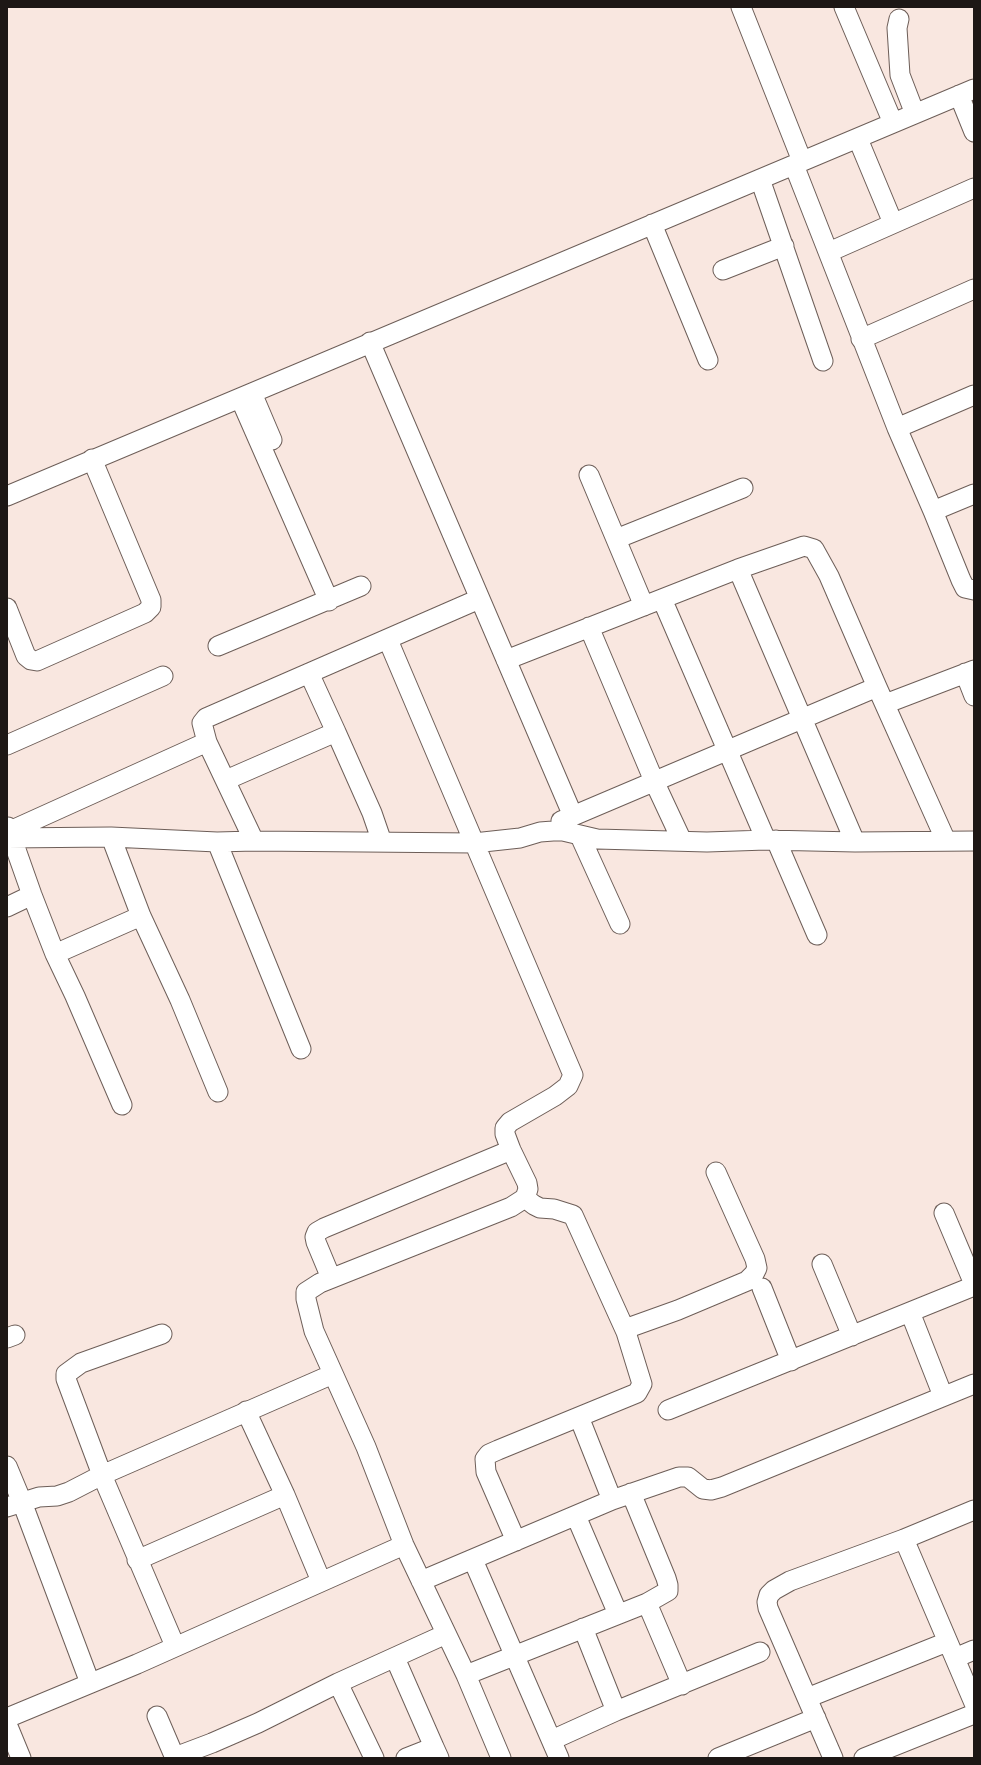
<!DOCTYPE html>
<html>
<head>
<meta charset="utf-8">
<style>
  body { margin:0 }
  #map { position:relative; width:981px; height:1765px; overflow:hidden; background:#f9e7e0; font-family:Figtree,sans-serif }
  canvas { display:block }
  .frame { position:absolute; inset:0; border:8px solid #1d1715; pointer-events:none }
</style>
</head>
<body>
<div id="map">
<canvas width="981" height="1765"></canvas>
<div class="frame"></div>
</div>
<script>
const context = document.querySelector('canvas').getContext('2d');
context.lineJoin = 'round';
function shape(rows) {
  const path = new Path2D();
  for (const r of rows) {
    path.moveTo(r[0], r[1]);
    for (let i = 2; i < r.length; i += 2) path.lineTo(r[i], r[i + 1]);
  }
  return path;
}
function trace(path, color, width, dash) {
  context.strokeStyle = color;
  context.lineWidth = width;
  context.lineCap = dash ? 'butt' : 'round';
  context.setLineDash(dash || []);
  context.stroke(path);
}
const minor = shape([
  [741,7,802,161],
  [844,7,893,123],
  [899,19,897,28,900,75,915,114],
  [959,95,974,132],
  [858,139,893,223],
  [794,165,897,428,933,511,961,580,965,588,974,590],
  [760,179,823,361],
  [652,224,708,360],
  [829,252,974,188],
  [723,270,784,246],
  [861,339,974,289],
  [370,342,573,816],
  [252,393,272,440],
  [240,398,329,601],
  [897,428,974,395],
  [589,475,644,606],
  [7,496,974,89],
  [933,511,974,494],
  [616,539,743,488],
  [738,569,855,842],
  [662,599,766,840],
  [7,608,26,656,31,660,37,661,145,613,151,607,151,600,92,459],
  [589,627,654,781,682,841],
  [388,640,573,1075,568,1086,555,1096,510,1122,505,1128,505,1134,511,1150,527,1183,528,1189,525,1198,511,1207,320,1283,306,1292,306,1299,314,1331,366,1447,404,1545,466,1675,501,1758],
  [218,646,361,586],
  [506,660,738,569,804,546,814,549,829,576,877,687,946,841],
  [965,673,974,696],
  [885,704,974,670],
  [336,732,372,813,382,842],
  [7,745,163,676],
  [226,780,336,732,309,673],
  [561,821,877,687],
  [8,827,32,895,55,954,75,996,122,1105],
  [10,831,207,742],
  [580,836,620,924],
  [111,837,141,916,180,1000,218,1092],
  [7,838,111,837,217,842,254,841,474,843,520,838,540,832,553,831,563,831,597,839,707,842,766,840,855,842,974,841],
  [776,840,817,935],
  [254,841,207,742,202,723,206,718,479,599],
  [217,842,301,1049],
  [7,907,32,895],
  [55,954,141,916],
  [944,1213,974,1284],
  [822,1264,852,1336],
  [331,1278,316,1242,315,1237,317,1232,324,1228,511,1150],
  [762,1288,791,1361],
  [910,1312,943,1396],
  [625,1329,678,1310,747,1281,754,1274,757,1268,755,1259,716,1172],
  [162,1334,81,1363,66,1374,66,1379,102,1475,175,1646],
  [7,1338,15,1335],
  [668,1410,974,1286],
  [246,1411,285,1495,321,1581],
  [579,1417,612,1500],
  [7,1466,22,1502,90,1683],
  [7,1507,39,1497,57,1496,69,1492,102,1475,333,1374],
  [576,1516,618,1614],
  [904,1539,974,1703],
  [516,1541,486,1472,485,1459,489,1454,498,1450,637,1393,642,1384,626,1332,573,1215,554,1209,540,1208,534,1205,525,1198],
  [137,1560,285,1495],
  [473,1560,559,1758],
  [421,1581,612,1500,679,1477,688,1477,703,1489,711,1490,722,1487,974,1384],
  [647,1603,682,1685],
  [583,1628,616,1711],
  [395,1658,434,1747],
  [955,1658,974,1650],
  [466,1675,647,1603,668,1591,668,1585,666,1578,631,1493],
  [338,1683,374,1758],
  [807,1698,947,1642],
  [157,1716,175,1758],
  [7,1718,137,1664,404,1545],
  [7,1724,21,1758],
  [552,1740,616,1711,760,1652],
  [175,1757,212,1743,258,1723,338,1683,446,1634],
  [406,1758,434,1747,439,1758],
  [718,1758,816,1718],
  [833,1758,768,1608,767,1602,769,1595,774,1590,790,1581,904,1539,974,1510],
  [864,1758,974,1714]
]);
trace(minor, '#6d5e58', 21);
trace(minor, '#fff', 19);
</script>
</body>
</html>
